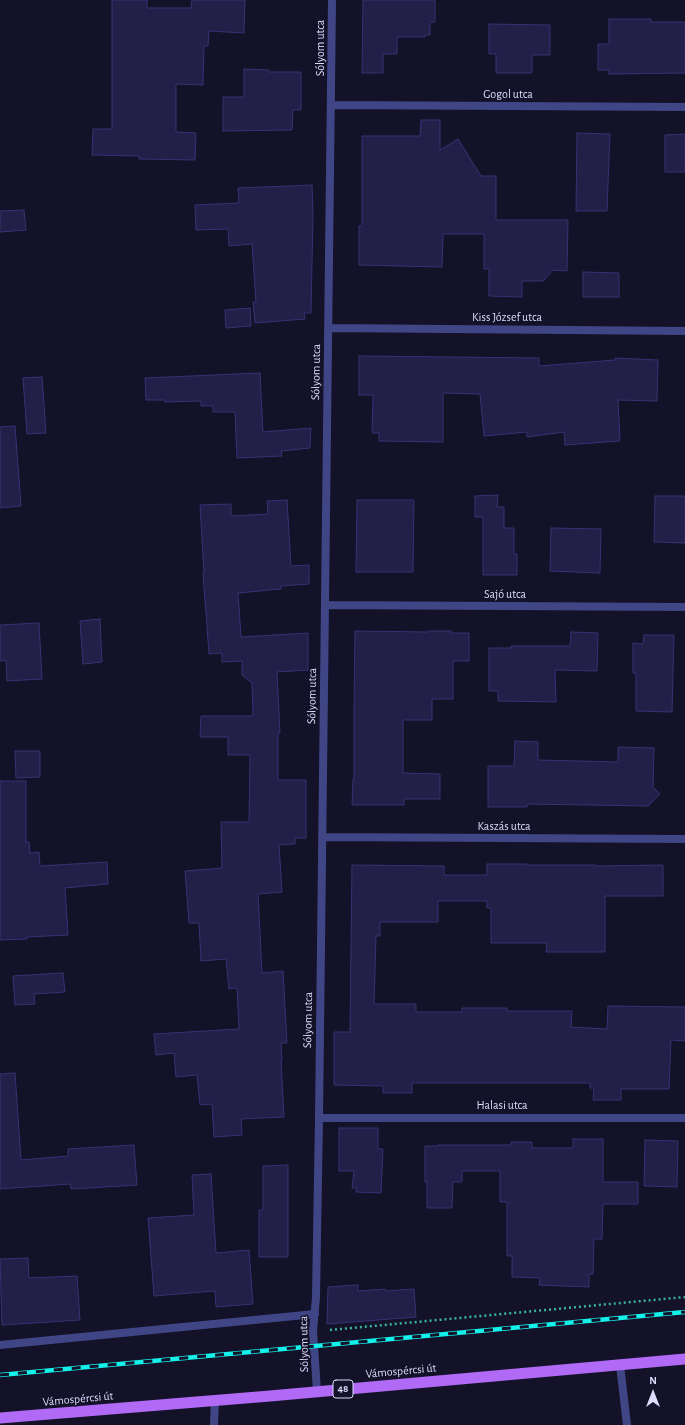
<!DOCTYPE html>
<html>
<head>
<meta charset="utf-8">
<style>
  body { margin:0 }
  #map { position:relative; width:685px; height:1425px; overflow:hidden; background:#131229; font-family:"Alegreya Sans",sans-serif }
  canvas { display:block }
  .north { position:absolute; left:633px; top:1373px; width:40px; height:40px; -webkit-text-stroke:3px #131229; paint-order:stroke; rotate:0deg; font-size:11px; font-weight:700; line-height:16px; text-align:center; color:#dcdcfd }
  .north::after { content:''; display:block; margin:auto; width:14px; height:18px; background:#dcdcfd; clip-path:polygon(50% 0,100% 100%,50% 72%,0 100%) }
</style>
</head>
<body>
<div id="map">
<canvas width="685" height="1425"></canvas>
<div class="north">N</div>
</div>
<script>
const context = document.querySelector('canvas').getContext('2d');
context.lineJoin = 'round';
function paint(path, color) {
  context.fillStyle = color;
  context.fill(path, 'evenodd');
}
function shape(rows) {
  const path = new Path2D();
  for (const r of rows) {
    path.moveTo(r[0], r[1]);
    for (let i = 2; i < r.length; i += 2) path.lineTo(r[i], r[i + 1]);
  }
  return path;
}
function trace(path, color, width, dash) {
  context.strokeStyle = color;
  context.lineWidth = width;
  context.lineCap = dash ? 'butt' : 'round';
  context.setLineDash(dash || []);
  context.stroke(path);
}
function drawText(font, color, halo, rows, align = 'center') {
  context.font = font + ' "Alegreya Sans",sans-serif';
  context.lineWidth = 3;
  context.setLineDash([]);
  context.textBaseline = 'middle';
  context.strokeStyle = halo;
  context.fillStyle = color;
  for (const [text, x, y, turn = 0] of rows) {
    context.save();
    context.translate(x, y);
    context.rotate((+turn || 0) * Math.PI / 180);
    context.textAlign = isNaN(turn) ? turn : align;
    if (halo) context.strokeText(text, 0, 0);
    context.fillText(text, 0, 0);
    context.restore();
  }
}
const building = shape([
  [112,0,147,0,147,8,191,8,192,0,245,0,244,33,209,31,208,46,204,46,203,85,176,84,176,132,196,133,195,160,139,159,139,156,92,155,93,129,112,129,112,0],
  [363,0,435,0,435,22,430,22,430,35,425,35,425,37,397,37,397,54,383,54,383,73,362,73,363,0],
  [609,19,651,19,651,22,685,22,685,73,609,74,609,70,598,70,598,44,609,44,609,19],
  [489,24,550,25,550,55,532,55,532,73,496,73,496,54,489,54,489,24],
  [244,69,269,70,269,72,301,72,301,110,293,110,292,130,223,131,223,97,244,97,244,69],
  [421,120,440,120,440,150,458,139,481,176,496,176,496,220,568,220,567,271,553,270,543,281,522,281,522,297,489,296,489,269,484,269,484,234,443,234,442,267,359,265,359,226,362,226,362,136,420,136,421,120],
  [577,133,610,134,607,211,576,211,577,133],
  [685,134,685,172,665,172,665,135,685,134],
  [312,185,313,214,311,313,304,313,305,319,255,323,253,302,256,302,252,244,229,246,228,229,196,230,195,205,239,203,238,188,312,185],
  [24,210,26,230,0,232,0,211,24,210],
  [583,272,619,273,619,297,583,297,583,272],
  [250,308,251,326,226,328,225,310,250,308],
  [359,356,539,358,539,366,615,360,615,358,658,360,657,401,618,400,620,441,565,445,564,432,527,437,527,432,484,436,480,394,443,393,443,442,379,441,379,433,372,433,373,395,359,395,359,356],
  [260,373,263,432,311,428,310,448,281,451,282,456,237,458,235,412,213,412,213,406,201,406,201,401,165,402,165,400,146,400,145,378,260,373],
  [42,377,46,433,27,434,23,378,42,377],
  [15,426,21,506,0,508,0,427,15,426],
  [498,495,497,507,504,507,504,528,514,528,514,554,517,554,517,575,483,575,483,517,475,517,475,496,498,495],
  [655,496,685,496,685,543,654,542,655,496],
  [287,500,291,566,309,565,309,584,281,586,281,589,238,593,241,637,308,633,308,670,277,672,280,733,278,733,278,780,306,780,306,838,295,838,295,844,279,845,282,892,258,894,262,973,283,971,287,1043,281,1043,282,1061,281,1061,284,1117,241,1119,242,1135,214,1137,212,1104,200,1105,197,1075,176,1077,174,1053,156,1055,154,1034,239,1029,237,988,229,989,226,959,201,961,199,923,189,923,185,871,222,868,221,822,249,822,250,755,228,755,228,737,200,737,201,716,253,716,252,683,242,675,242,661,222,662,222,653,209,654,203,573,204,573,200,505,231,504,231,516,268,514,267,501,287,500],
  [357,500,414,500,413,572,356,572,357,500],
  [551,528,601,529,600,573,550,571,551,528],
  [100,619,102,662,83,664,80,621,100,619],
  [39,623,42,679,7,681,6,660,0,661,0,625,39,623],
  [355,631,428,632,428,631,451,631,451,633,469,633,469,661,453,661,453,699,432,699,432,720,403,720,403,773,440,774,440,799,404,799,404,805,352,805,353,779,354,779,354,709,355,631],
  [571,632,598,633,597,671,555,670,556,702,498,701,498,691,489,691,489,648,511,648,511,646,570,646,571,632],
  [644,635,674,635,672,712,636,711,636,673,633,673,633,643,643,644,644,635],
  [515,741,538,742,538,760,618,762,618,747,654,748,653,787,660,794,648,806,527,804,527,807,488,807,488,766,514,766,515,741],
  [15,751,40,751,40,777,16,778,15,751],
  [0,781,26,781,26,842,29,842,30,853,39,852,40,866,107,862,108,884,65,888,68,935,27,937,27,939,0,940,0,781],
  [487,864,527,864,527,865,596,865,596,866,663,865,663,896,605,896,605,952,546,952,547,943,491,943,491,908,487,908,487,901,438,901,438,922,380,922,380,936,376,936,374,1004,416,1004,416,1012,462,1012,462,1008,507,1008,507,1011,572,1011,571,1027,607,1029,608,1006,685,1007,685,1041,671,1040,669,1089,621,1089,621,1100,593,1100,594,1088,590,1088,590,1083,412,1083,412,1093,383,1093,383,1086,334,1085,334,1032,350,1032,352,865,444,866,444,875,487,875,487,864],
  [63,973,65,992,34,994,35,1004,15,1005,13,976,63,973],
  [15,1073,21,1160,68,1156,68,1149,134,1145,137,1185,71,1189,70,1184,0,1189,0,1074,15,1073],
  [339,1128,378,1128,378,1149,383,1149,381,1193,356,1192,357,1188,352,1188,354,1171,339,1171,339,1128],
  [573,1139,603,1139,603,1182,638,1182,638,1204,603,1204,602,1239,594,1239,593,1274,589,1274,589,1287,539,1285,540,1278,512,1277,512,1256,507,1256,507,1202,500,1202,500,1171,462,1171,462,1182,453,1182,452,1208,427,1208,427,1182,425,1182,425,1146,438,1146,438,1145,511,1145,511,1142,532,1142,532,1148,573,1148,573,1139],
  [645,1140,678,1141,677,1187,644,1186,645,1140],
  [288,1165,288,1257,259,1257,259,1210,263,1210,263,1166,288,1165],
  [211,1174,216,1253,249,1250,253,1304,216,1307,215,1291,154,1296,148,1218,194,1215,192,1175,211,1174],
  [28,1258,29,1278,77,1276,80,1320,2,1325,0,1259,28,1258],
  [358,1285,358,1291,385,1289,386,1291,414,1289,416,1317,327,1324,328,1287,358,1285]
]);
const path = shape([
  [330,1330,685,1297]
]);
const service = shape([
  [620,1365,627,1425]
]);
const minor = shape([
  [332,105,685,107],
  [329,328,685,331],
  [325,605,685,607],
  [322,837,685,839],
  [319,1118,685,1118],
  [0,1345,315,1314],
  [317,1391,313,1331,316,1297,319,1118,332,0],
  [214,1425,215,1400]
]);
const primary = shape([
  [0,1418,270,1396,685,1359]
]);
const rail = shape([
  [0,1375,685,1312]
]);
const shields = [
  [343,1389,20]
];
const shieldNames = [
  ["48",343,1389]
];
const streetNames = [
  ["Sólyom utca",320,48,-90],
  ["Gogol utca",508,94],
  ["Kiss József utca",507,317],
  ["Sólyom utca",316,372,-89],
  ["Sajó utca",505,594],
  ["Sólyom utca",312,696,-89],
  ["Kaszás utca",504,826],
  ["Sólyom utca",308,1020,-89],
  ["Halasi utca",502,1105],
  ["Sólyom utca",304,1344,-91],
  ["Vámospércsi út",401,1371,-5],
  ["Vámospércsi út",78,1399,-5]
];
paint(building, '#221f49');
trace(building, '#373373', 1);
trace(path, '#38b59d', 2.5, [2, 3]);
trace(service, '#404685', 8);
trace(minor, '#404685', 8);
trace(primary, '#b06af6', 11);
trace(rail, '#14f1eb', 4.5);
trace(rail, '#131229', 3, [9]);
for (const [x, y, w] of shields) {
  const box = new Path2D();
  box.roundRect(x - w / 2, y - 9, w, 18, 3);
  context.fillStyle = '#131229';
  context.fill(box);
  trace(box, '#dcdcfd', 1);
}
drawText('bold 11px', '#dcdcfd', null, shieldNames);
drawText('12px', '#dcdcfd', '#131229', streetNames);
</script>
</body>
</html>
